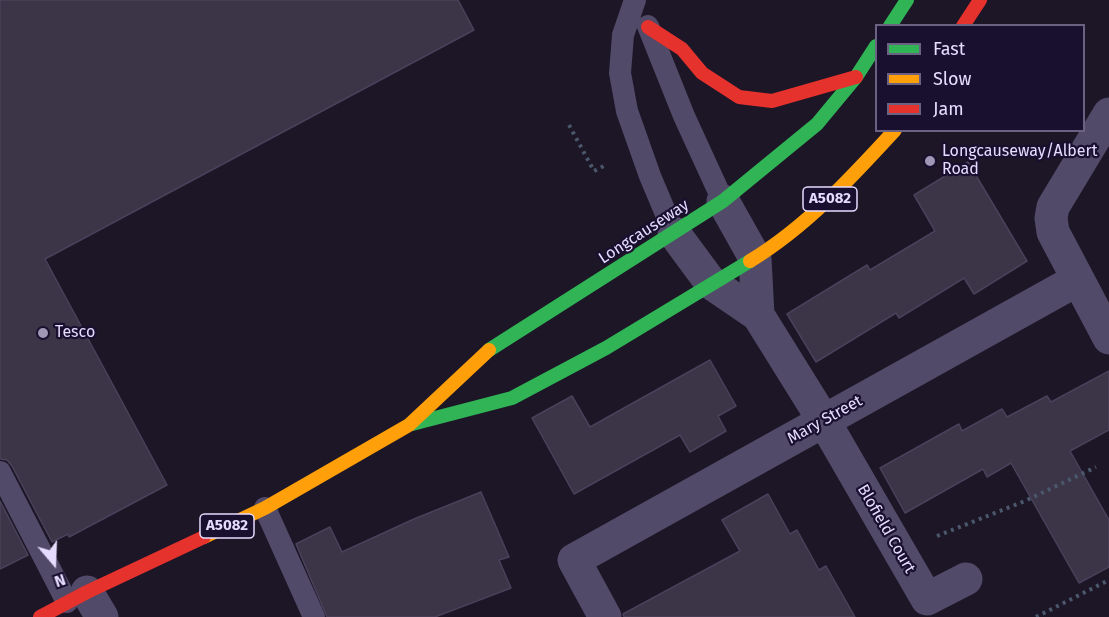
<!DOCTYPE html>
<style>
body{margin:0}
#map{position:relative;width:1109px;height:617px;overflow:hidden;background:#1c1627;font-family:"Fira Sans",sans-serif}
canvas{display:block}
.legend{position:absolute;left:875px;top:24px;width:210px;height:108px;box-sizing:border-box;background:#190f2e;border:2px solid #6b6182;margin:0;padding:8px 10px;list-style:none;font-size:18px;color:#e6dcff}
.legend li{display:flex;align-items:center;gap:12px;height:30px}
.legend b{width:30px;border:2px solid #6b6182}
.north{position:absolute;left:24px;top:533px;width:60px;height:60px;-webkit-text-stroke:4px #190f2e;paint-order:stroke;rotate:161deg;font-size:16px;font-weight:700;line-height:24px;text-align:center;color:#e6dcff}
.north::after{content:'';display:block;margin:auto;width:21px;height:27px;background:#e6dcff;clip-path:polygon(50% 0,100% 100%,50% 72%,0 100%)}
</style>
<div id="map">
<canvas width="1109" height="617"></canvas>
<ul class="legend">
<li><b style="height:8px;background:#30b455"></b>Fast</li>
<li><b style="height:8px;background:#ff9f0a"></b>Slow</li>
<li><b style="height:8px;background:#e5322d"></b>Jam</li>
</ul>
<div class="north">N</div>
</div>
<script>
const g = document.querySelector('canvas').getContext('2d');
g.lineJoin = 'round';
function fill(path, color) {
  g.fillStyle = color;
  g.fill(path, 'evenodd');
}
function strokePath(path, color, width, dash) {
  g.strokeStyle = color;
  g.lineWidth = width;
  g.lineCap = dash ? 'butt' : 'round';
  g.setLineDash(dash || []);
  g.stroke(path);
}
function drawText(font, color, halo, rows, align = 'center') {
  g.font = font + ' "Fira Sans",sans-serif';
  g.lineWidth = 4.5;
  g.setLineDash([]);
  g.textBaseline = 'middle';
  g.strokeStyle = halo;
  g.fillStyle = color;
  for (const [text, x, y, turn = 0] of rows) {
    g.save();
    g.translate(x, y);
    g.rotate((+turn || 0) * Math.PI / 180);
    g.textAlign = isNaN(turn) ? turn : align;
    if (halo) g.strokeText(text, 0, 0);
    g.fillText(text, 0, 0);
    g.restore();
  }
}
const building = new Path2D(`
 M0,0H458L474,30L45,259L167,485L69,537L68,534L52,542L12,466L7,460L0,459Z
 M968,162L1027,261L974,294L964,278L899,318L896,313L816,362L787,314L867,265L870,270L935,231L914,195Z
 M710,360L736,406L718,416L726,431L690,452L680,435L574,494L532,418L572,396L590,427Z
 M1109,371V430L1070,451L1109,520V567L1079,583L1011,463L987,477L983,469L905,513L880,468L959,424L962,431L1002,409L1007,417L1047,396L1051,402Z
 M481,492L509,557L499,560L511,588L435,617H327L296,544L330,527L342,552L414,519Z
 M768,494L790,534L797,530L819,570L826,566L855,617H624L623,614L740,551L722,520Z
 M0,501L28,555L0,569Z`);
const path = new Path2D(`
 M569,125L594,171L606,165
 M937,536L1025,501L1096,467
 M1036,617L1109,580`);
const lane = new Path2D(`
 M635,0L623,35L620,73L627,111L650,176L674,233
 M648,26L684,116L723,201
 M0,472L67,602
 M265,508L314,617`);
const street = new Path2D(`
 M1109,114L1053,207L1051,218L1053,232L1109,338
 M723,201L755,258L758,315
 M674,233L711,283L758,315L824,421L927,599L966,579
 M87,592L102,617
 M605,617L574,560L1077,280`);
const fast = new Path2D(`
 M890,26L907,0
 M489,350L723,201L817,124L856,77L876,46
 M412,424L512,398L606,348L750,261`);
const slow = new Path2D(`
 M750,261C806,227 851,178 895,130
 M204,537L265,508L409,425L489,350`);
const jam = new Path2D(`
 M963,26L980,0
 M648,27L682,49L702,73L739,97L772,101L856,77
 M40,617L87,592L204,537`);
const markers = [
 [930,161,6,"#9f97b3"],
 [43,333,6,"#9f97b3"]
];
const shields = [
 [830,199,54],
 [227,526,54]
];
const shieldNames = [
 ["A5082",830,199],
 ["A5082",227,526]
];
const poiNames = [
 ["Longcauseway/Albert",942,152],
 ["Road",942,170],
 ["Tesco",55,333]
];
const streetNames = [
 ["Longcauseway",644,232,-33],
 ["Mary Street",825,420,-29],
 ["Blofield Court",886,529,60]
];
fill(building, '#3c3548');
strokePath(building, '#4a415a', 1.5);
strokePath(path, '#4b576b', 4, [3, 4.5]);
strokePath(lane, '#514a68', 22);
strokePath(street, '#514a68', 33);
strokePath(fast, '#30b455', 14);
strokePath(slow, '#ff9f0a', 14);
strokePath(jam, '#e5322d', 14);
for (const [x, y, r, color] of markers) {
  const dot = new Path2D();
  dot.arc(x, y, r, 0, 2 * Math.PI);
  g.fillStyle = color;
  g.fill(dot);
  strokePath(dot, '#190f2e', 2);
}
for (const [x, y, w] of shields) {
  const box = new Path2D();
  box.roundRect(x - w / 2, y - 12, w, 24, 4.5);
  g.fillStyle = '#190f2e';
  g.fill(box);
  strokePath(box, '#e6dcff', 1.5);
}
drawText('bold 15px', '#e6dcff', null, shieldNames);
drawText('16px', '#e6dcff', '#190f2e', poiNames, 'left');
drawText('16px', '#e6dcff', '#190f2e', streetNames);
</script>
